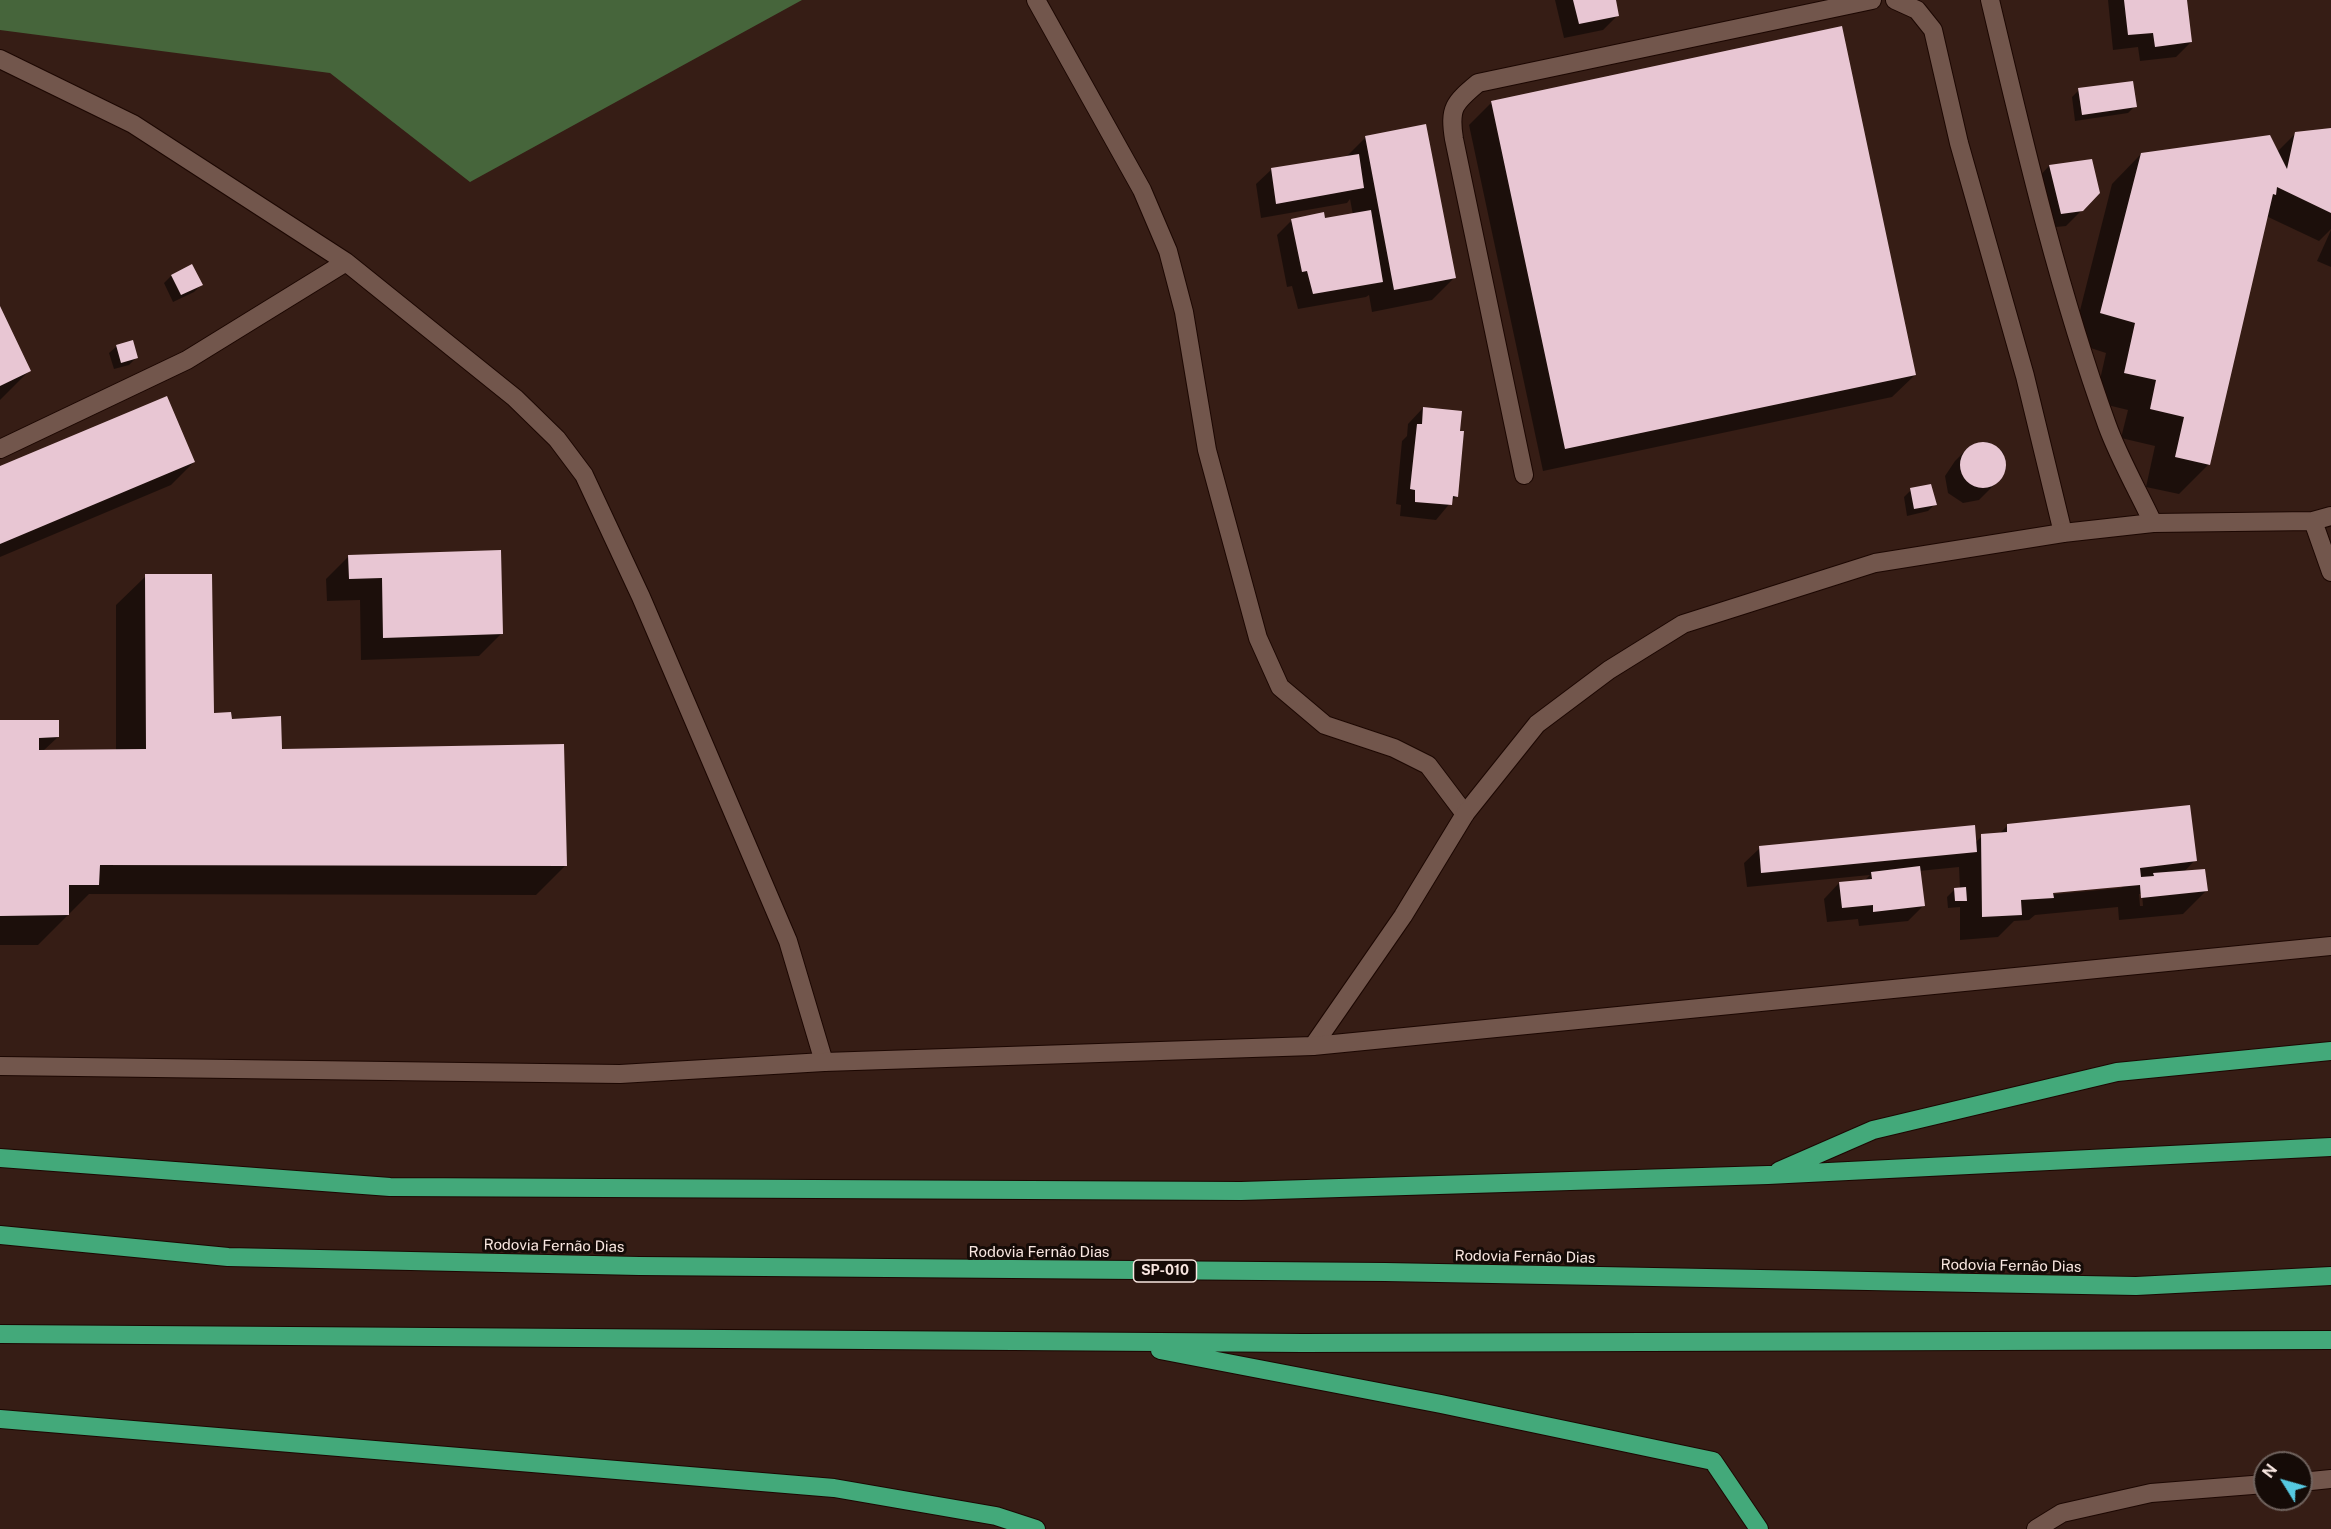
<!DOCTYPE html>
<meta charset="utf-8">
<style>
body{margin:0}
#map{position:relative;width:2331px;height:1529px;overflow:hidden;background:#361d15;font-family:"Public Sans",sans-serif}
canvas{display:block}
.north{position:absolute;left:2253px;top:1451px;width:60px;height:60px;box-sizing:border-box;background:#150b07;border:2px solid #70635e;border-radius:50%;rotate:307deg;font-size:16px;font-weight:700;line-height:24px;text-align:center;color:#f8e6e0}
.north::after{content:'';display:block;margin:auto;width:21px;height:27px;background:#56c9e1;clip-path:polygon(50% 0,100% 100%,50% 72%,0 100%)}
</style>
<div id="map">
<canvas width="2331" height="1529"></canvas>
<div class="north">N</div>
</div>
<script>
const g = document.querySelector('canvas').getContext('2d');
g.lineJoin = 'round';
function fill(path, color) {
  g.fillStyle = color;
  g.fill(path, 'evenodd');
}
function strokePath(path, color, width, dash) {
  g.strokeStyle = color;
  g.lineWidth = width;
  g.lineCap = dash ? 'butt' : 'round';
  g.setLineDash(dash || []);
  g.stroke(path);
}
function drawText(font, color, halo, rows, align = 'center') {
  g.font = font + ' "Public Sans",sans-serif';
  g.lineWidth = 6;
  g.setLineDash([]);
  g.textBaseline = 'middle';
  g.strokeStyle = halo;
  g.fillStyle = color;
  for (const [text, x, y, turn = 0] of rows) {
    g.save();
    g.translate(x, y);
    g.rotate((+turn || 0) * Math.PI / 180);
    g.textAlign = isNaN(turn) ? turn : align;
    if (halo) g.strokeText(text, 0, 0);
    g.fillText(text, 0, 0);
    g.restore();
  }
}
const forest = new Path2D(`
 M0,0H802L470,182L330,73L0,30Z`);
const shadow = new Path2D(`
 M1555,0H1614L1618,15L1603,30L1564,38Z
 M2108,0H2186L2191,42L2176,57L2140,61L2138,47L2113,50Z
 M2079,90L2135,106L2128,113L2075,121L2072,97Z
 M1492,102L1915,375L1892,397L1543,471L1469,125Z
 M2331,130V229L2319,241L2266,216L2209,464L2179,494L2146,487L2155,446L2121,438L2128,410L2095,402L2106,353L2072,342L2112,184L2141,154L2277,152L2296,133Z
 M1366,137L1455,277L1432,300L1372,312L1369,295L1366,297L1298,309L1292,286L1287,287L1277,235L1292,220H1324L1353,215L1350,199L1347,203L1261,218L1256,184L1272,169L1346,157Z
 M2049,166L2082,210L2066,226L2046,228L2034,182Z
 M2331,230V267L2317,261Z
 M171,276L201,285L194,292L173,302L164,283Z
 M0,309L29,371L0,400Z
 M117,346L137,357L129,365L114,369L109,353Z
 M1423,408L1456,496L1436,520L1400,516L1401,505L1396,504L1402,441L1407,436L1408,424Z
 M1988,442L2003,452L2006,469L1995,484L1979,500L1963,503L1948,493L1945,476L1955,461L1971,445Z
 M194,462L171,485L0,557V468Z
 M1911,490L1935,504L1928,511L1907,516L1904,497Z
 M349,556L502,633L479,656L361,660L360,600L327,601L326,579Z
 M146,576L212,715L280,750L565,866L536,895L89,894L38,945H0V721L58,737L43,751H116V605Z
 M2008,825L2195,860L2184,872L2206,891L2183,914L2119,920L2118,907L2035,915L2029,920L2014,921L1998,937L1960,940V907L1948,908L1947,897L1954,890L1960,889L1959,867L1919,871L1923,906L1908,921L1859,926L1858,919L1827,922L1824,899L1839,883L1864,881L1870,875L1747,887L1744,863L1760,848L1975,843L1982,836L1998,835ZM2125,885L2121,888L2046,895V892ZM2139,894H2142L2143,906H2140Z`);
const building = new Path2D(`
 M1573,0H1616L1619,16L1579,24Z
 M2124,0H2187L2192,42L2155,47L2153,33L2128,35Z
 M1842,26L1916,375L1565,449L1491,101Z
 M2133,81L2137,107L2082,115L2078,88Z
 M1426,124L1456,278L1394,290L1365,136Z
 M2331,128V213L2277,187L2276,195L2273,194L2210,465L2175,457L2184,417L2150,409L2156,380L2124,373L2135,323L2100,313L2141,153L2270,135L2287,169L2295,132Z
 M1359,154L1364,188L1276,204L1271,168Z
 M2092,159L2100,193L2083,211L2061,214L2049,165Z
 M1371,210L1383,282L1313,294L1307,271L1302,272L1291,219L1324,212L1325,218Z
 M192,264L203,285L181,295L171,275Z
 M0,306L31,371L0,386Z
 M133,340L138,358L121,363L116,345Z
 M167,396L195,462L0,544V466Z
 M1423,407L1462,411L1460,431H1464L1458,497L1453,496L1452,505L1415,502V490L1410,489L1417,424H1422Z
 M1960 465a23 23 0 1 1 46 0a23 23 0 1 1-46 0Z
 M1931,484L1937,505L1914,509L1910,488Z
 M501,550L503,634L383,638L382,578L349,579L348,555Z
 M145,574H212L214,713L231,712L232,719L281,716L282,749L564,744L567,866L100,865L99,885H69V915L0,916V720H59V737L39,738V750L146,749Z
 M2190,805L2197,861L2140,868L2141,877L2154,876L2153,873L2205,869L2208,891L2141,898L2140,885L2053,893L2054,898L2021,900L2022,915L1982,917L1981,834L2007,832V824Z
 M1975,825L1977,852L1761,873L1759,846Z
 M1920,866L1925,906L1873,912V905L1842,908L1839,882L1872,879L1871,872Z
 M1966,887L1967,901H1955L1954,888Z`);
const service = new Path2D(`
 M1036,0L1142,190L1168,251L1184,312L1207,450L1258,638L1280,687L1325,725L1394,748L1428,765L1465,814
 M1895,0L1917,10L1933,30L1959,143L2025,376L2063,533
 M1524,475L1454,139C1449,108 1454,103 1478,83L1872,0`);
const minor = new Path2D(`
 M1990,0C2024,143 2057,286 2107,425C2119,458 2138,491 2153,523
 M0,59L133,124L346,262L515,398L557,439L584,475L641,597L788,941L824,1062
 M0,449L187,360L346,262
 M2313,521L2331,572
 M1313,1046L1403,916L1465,814L1537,724L1609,670L1683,624L1875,563L2063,533L2153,523L2313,521L2331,516
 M2301,1482L2331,1479
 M2036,1529L2062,1513L2151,1493L2265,1484`);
const tertiary = new Path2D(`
 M0,1066L620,1074L824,1062L1313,1046L2331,946`);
const motorway = new Path2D(`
 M0,1158L390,1187L1241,1191L1768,1175L2331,1147
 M1779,1171L1873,1130L2117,1072L2331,1051
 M0,1235L228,1257L639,1266L1385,1272L2136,1286L2331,1276
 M0,1334L1303,1343L2331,1340
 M1160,1350L1441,1404L1713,1461L1759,1529
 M0,1419L834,1488L996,1516L1036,1529`);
const shields = [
 [1165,1271,63]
];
const shieldNames = [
 ["SP-010",1165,1271]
];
const streetNames = [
 ["Rodovia Fernão Dias",554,1246,1],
 ["Rodovia Fernão Dias",1039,1252],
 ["Rodovia Fernão Dias",1525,1257,1],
 ["Rodovia Fernão Dias",2011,1266,1]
];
fill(forest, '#46653b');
fill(shadow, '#0007');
fill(building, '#e8c6d3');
strokePath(service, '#1c0702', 20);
strokePath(minor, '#1c0702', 20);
strokePath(tertiary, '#1c0702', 20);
strokePath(motorway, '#1c0702', 20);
strokePath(service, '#72564c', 18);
strokePath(minor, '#72564c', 18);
strokePath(tertiary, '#72564c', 18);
strokePath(motorway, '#43a97a', 18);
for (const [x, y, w] of shields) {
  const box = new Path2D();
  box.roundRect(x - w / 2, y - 11, w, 22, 4.5);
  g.fillStyle = '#150b07';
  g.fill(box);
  strokePath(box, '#f8e6e0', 1.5);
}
drawText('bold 14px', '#f8e6e0', null, shieldNames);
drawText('15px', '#f8e6e0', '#150b07', streetNames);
</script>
